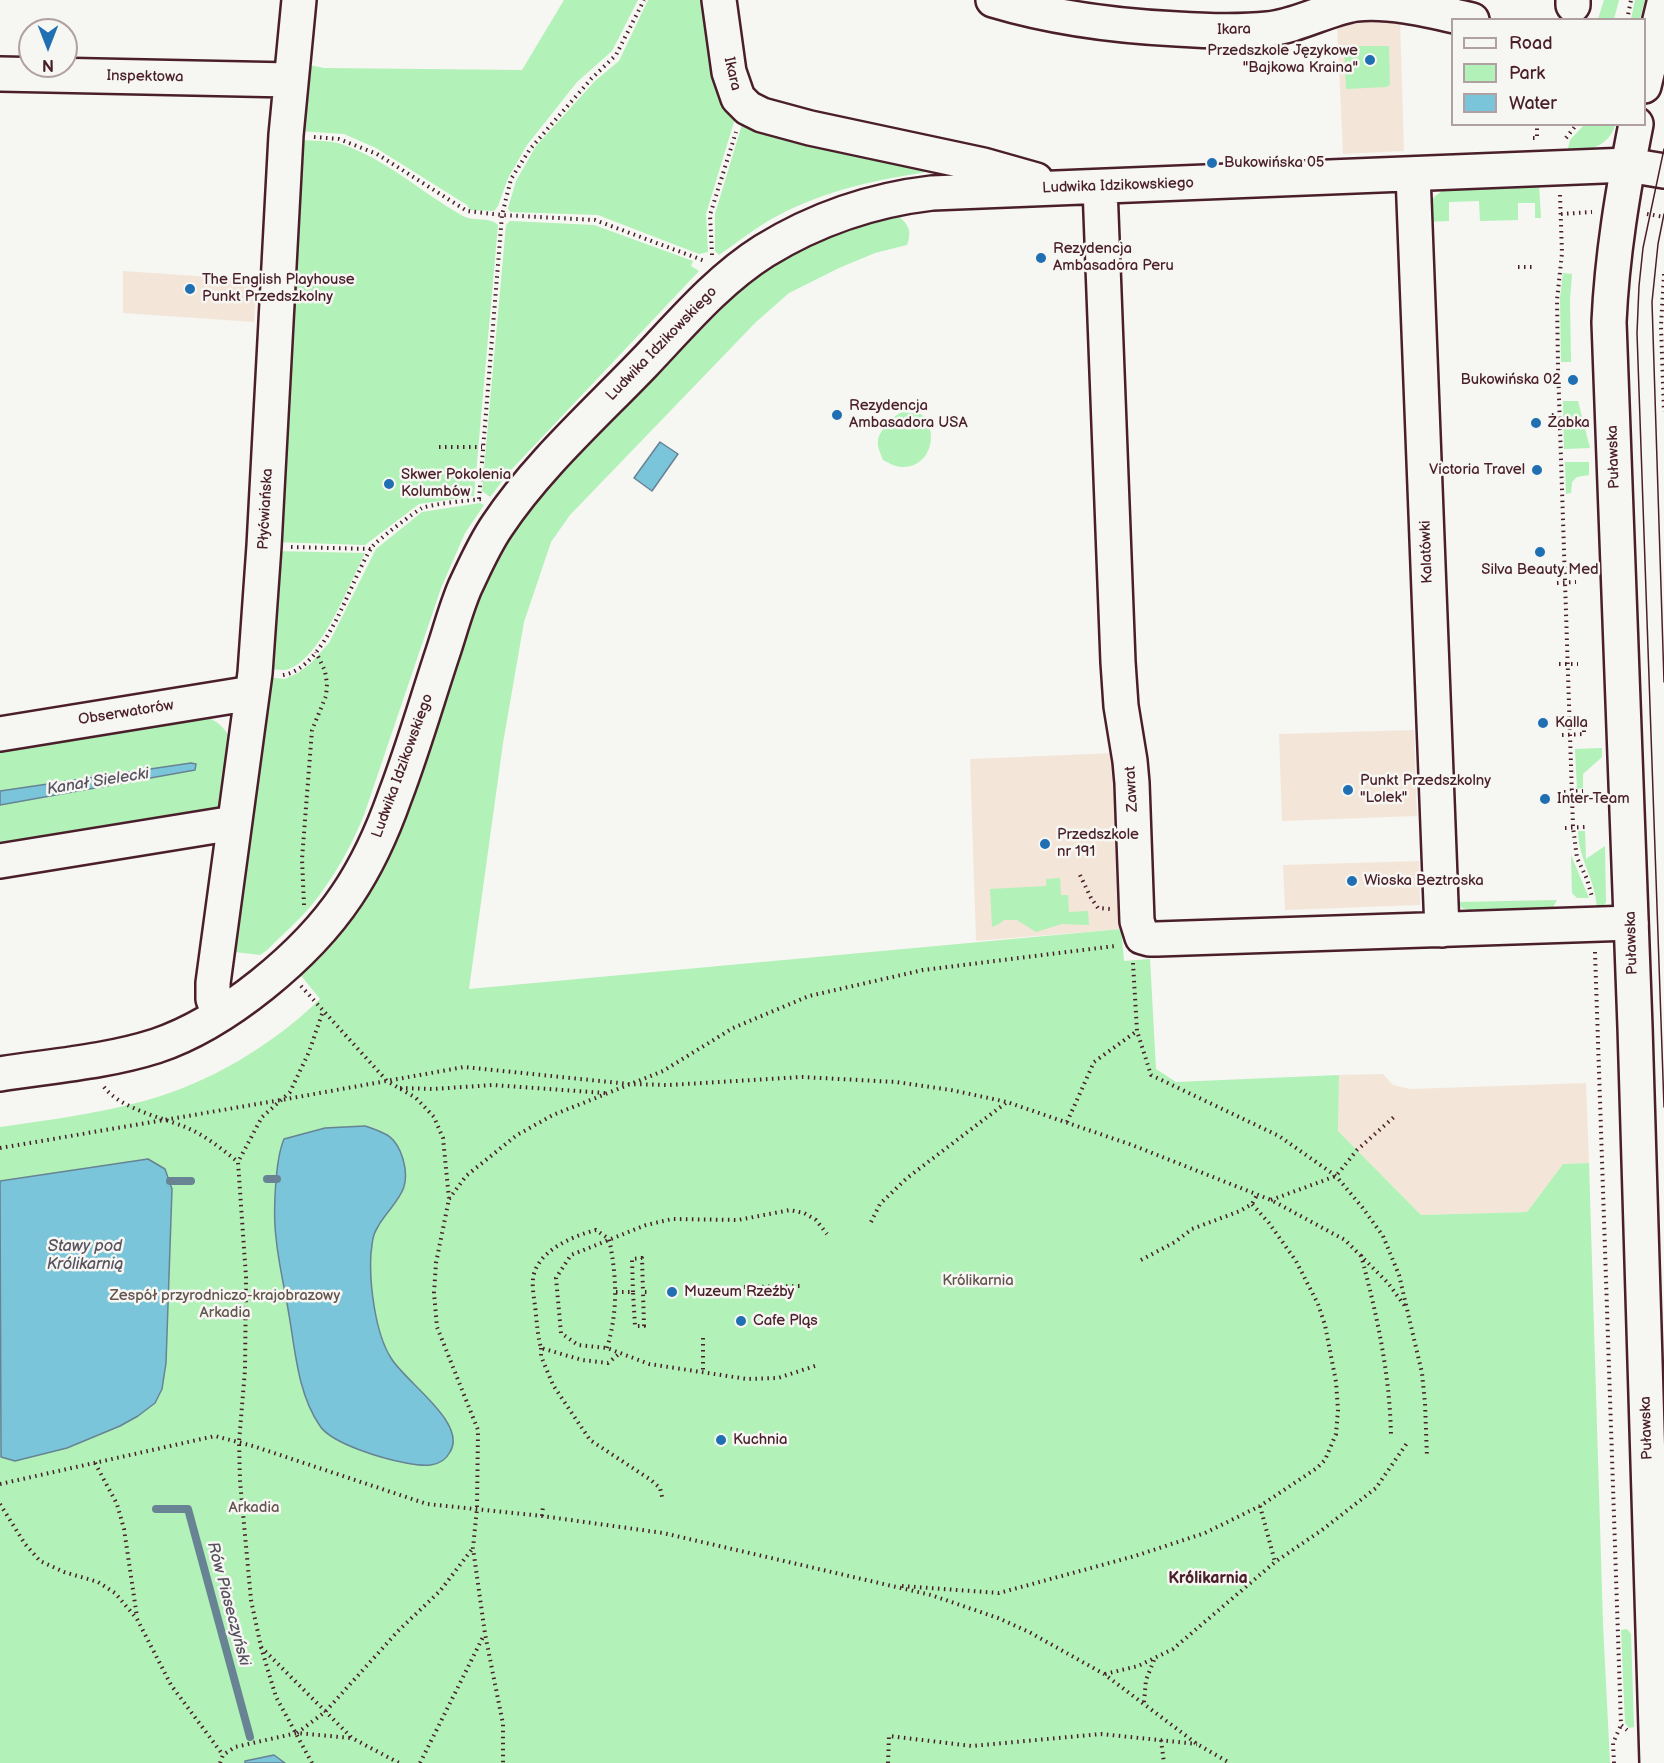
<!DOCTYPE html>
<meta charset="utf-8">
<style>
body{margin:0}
#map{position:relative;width:1664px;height:1763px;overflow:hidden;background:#f6f6f2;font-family:"Balsamiq Sans",sans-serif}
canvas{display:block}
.legend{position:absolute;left:1451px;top:18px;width:195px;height:108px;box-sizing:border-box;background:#f6f6f2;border:2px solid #b1a0a2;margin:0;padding:8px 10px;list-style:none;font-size:18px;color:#4a1f2b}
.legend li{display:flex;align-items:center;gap:12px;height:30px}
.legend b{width:30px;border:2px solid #b1a0a2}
.north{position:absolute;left:18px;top:18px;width:60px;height:60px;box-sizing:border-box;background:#f6f6f2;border:2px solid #b1a0a2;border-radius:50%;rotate:180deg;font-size:16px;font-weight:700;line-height:24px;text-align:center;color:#4a1f2b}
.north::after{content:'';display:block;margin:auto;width:21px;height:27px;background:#1f6fb2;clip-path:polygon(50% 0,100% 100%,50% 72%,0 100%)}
</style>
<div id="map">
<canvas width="1664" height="1763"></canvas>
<ul class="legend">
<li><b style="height:8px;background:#f6f6f2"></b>Road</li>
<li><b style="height:16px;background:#b2f1b7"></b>Park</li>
<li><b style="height:16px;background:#7ac5da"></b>Water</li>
</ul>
<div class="north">N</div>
</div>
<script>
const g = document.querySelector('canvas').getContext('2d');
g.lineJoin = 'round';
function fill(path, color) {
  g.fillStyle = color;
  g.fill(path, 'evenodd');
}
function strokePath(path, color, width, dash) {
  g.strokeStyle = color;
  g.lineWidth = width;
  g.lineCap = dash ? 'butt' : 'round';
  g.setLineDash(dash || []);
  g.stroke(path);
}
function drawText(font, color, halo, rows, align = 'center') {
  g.font = font + ' "Balsamiq Sans",sans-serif';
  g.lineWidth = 5;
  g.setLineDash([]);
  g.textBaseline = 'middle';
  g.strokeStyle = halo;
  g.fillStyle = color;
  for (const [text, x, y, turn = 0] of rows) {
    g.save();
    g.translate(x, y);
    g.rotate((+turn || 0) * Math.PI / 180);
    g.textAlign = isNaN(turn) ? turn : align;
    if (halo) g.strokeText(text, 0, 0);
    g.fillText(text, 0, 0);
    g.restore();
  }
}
const built = new Path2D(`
 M1374,19L1400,22L1404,151L1343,154L1337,23Z
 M123,271L257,280L254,322L123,313Z
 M1414,730L1417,816L1282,821L1279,734Z
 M1114,753L1121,929L976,941L970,759Z
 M1419,861L1420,905L1285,910L1283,865Z
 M1383,1074L1393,1085L1410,1089L1586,1083L1589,1163L1563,1164L1527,1212L1421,1215L1338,1131L1339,1075Z`);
const green = new Path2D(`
 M564,0H638L612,51L577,82L527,145L508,178L498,206L494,211L470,210L467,205L376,148L344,134L300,131L304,64L324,68L522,70Z
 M648,0H707L737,112L706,214L708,252L699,254L598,215L510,212L508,208L516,181L536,146L595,81L619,61Z
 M1604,0H1619L1614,19H1598Z
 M1635,0H1645L1640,19H1631Z
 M1344,46H1389L1390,84L1387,87L1346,89Z
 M744,118L933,171C879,179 825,190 777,216C756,227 738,242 719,255L715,251V214Z
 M1584,125H1615C1609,147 1587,151 1567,153L1570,140Z
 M299,140C312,141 328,140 341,144C386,159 422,193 463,216C474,222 489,216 498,225L474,496L419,504L365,545L274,542Z
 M1539,184L1541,218H1535V203H1518V220L1480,221L1479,201L1449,202V221L1423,222L1428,202L1443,190Z
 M898,216C909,225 912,231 907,245L875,253L839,268L789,293L756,322L570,515L551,542L524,622L503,743L469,989L1121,929L1124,961L1150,959L1156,1069L1176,1082L1339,1075L1338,1131L1421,1215L1527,1212L1563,1164L1589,1163L1603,1624L1610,1763H0V1127C48,1120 97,1114 144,1101C208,1084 273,1045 320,999L299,973L404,817L485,582L495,561L517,526L559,473L737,294C783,255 838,227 898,216Z
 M510,221L594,225L693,261L691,266L699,271L510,471L490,497L482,491L506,225Z
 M1563,273L1572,274L1570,300L1571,362H1561L1560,298Z
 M1563,401H1578L1590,448L1564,449Z
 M902,412L921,414C940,431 931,468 902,467C895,467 889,463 883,460C881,454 877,447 878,441C878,432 894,415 902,412Z
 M1565,462H1589V475L1577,477L1572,482L1571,493L1566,494Z
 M480,503L484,505L465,533L441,588L364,815C350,849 333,879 310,907C297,922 281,936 267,950L260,955L235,952L229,948L264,677L285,679L298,673L311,663L329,643L376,549L422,512Z
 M274,551L365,553C349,585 322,656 289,669C283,671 276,669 270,669Z
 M203,715C214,720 222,724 228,735C233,747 227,793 220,804C219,807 216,809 214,811L0,847V747Z
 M1602,748V757L1583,774V788L1577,789L1575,749Z
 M1578,831H1585L1586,859L1605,846L1606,902L1600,912L1597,910C1596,879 1579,862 1578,831Z
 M1571,855L1589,898H1577L1572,893Z
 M1060,878L1061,895H1068L1069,912L1088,911L1089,925L1062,924L1036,932L1017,920H1004L999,924L992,927L990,889L1046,886V879Z
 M1557,900L1552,909L1473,911L1462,908L1457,902Z
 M1627,1629L1631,1634L1634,1727L1629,1728L1625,1723L1621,1630Z`);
const water = new Path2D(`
 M660,442L678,454L652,491L634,478Z
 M191,763L196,764L195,770L0,805V791Z
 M365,1126C386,1133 396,1136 403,1159C412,1191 396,1199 380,1223C378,1227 375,1231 374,1235C372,1240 372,1247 371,1253C369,1282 375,1333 391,1358C405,1382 468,1423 450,1452C441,1469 422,1466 406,1463C384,1459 332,1444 320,1426C297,1393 295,1347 288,1309C284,1285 278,1261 276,1237C273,1214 275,1160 284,1139L325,1128Z
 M148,1159L165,1169L172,1189L166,1363L162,1389L155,1403L138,1416L120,1426L67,1448L15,1461L1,1457L0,1181Z
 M274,1755L285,1763H245V1761Z`);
const stream = new Path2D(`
 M267,1179H277
 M170,1181H191
 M156,1509H188L250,1737`);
const path = new Path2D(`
 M1627,20L1631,0
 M314,137L339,139L377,154L467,211L502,215L595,220L705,261
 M1533,138H1537V124
 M1566,138L1577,124
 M1560,195L1562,253L1557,300L1558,367L1573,827L1577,858L1587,879L1592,897
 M1561,214L1592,212
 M1647,214L1664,217
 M712,255L710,215L736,132
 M1518,267H1535
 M1664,274L1661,326L1664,412
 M439,447H482
 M479,499L502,215L511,179L530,149L591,79L616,55L644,0
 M291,547L371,549
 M1557,583L1576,582
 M1559,664H1578
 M283,675C327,668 350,580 372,547C376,541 416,511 422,508C437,503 465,501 481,499
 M1562,735L1584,734V728
 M1564,792L1583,791
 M1565,828L1585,827
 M1080,875L1091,898L1098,908L1110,909
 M304,905L302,859L312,730L326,696L327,684L325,671L316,652
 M1595,952L1621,1725L1627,1730
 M1133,963L1137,1031L1151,1075L1279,1136L1336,1176L1362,1207L1383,1236L1399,1275L1422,1373L1425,1403L1427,1457
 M301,986L387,1081L416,1098L434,1117L443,1138L449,1199L436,1263L434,1293L437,1327L478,1430L477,1508L473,1548L485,1634L503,1724V1763
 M104,1087C120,1108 159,1117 183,1126C203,1134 221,1148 238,1162
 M400,1088L433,1089L493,1085L605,1093
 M1067,1122L1094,1062L1137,1031
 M0,1148L281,1100L464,1067L629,1084L669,1085L802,1077L896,1082L951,1090L1007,1102L1132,1145L1271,1200L1345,1240L1388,1283L1407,1309
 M449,1199L466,1176L517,1135L553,1115L663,1071L733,1028L809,996L923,970L1115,946
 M1271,1200L1336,1176L1357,1150L1394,1117
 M871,1222L880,1204L907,1178L1007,1102
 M1361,1255C1377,1315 1390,1374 1391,1437
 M1141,1260L1175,1242L1192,1229L1240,1211L1252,1204L1257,1195
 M744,1287L804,1286
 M616,1292H633L635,1326H644L643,1292H648
 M633,1292L632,1259L642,1258L643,1292
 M703,1338V1371
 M541,1348V1356L553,1385L590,1440L651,1480L660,1488L663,1501
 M607,1348C618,1311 617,1277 609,1239L596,1230C573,1236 536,1251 533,1279C532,1287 534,1298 535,1306C537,1321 537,1334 541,1348L582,1360L608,1363L620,1353
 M815,1366L778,1378L747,1379L649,1364L607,1348L578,1345L561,1333L556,1278L571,1255L646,1225L672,1219L738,1220L790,1210L804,1213L816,1220L827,1234
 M95,1463L117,1504L124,1529L137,1617
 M0,1484L215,1436L253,1446L427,1504L542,1516L663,1533L931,1595L998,1618L1029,1632L1104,1674L1197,1744L1230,1763
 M0,1504L25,1544L40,1561L64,1572L98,1582L115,1593L137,1619L171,1685L223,1755
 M1260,1506L1275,1562
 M542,1516L543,1506
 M902,1586L999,1593L1135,1556L1205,1533L1260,1506L1317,1468L1325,1460L1336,1434L1338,1410L1336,1382L1325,1325L1318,1304L1296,1261L1269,1223L1252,1204
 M261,1647L352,1738L399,1763
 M1105,1674L1138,1666L1173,1649L1275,1562L1322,1530L1376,1488L1407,1443
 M1144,1702L1146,1680L1154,1660
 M297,1733L325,1712L399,1630L440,1591L473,1548
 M1161,1740L1164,1763
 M220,1763L223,1755L235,1747L297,1733L351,1738
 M312,1763L276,1697L261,1647L251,1600L240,1481L239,1442L245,1370L246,1277L238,1162L262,1117L290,1092L309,1052L323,1011
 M420,1763L484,1635
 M888,1763L889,1736L972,1746L1101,1734L1197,1744
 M1614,1763L1613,1743L1621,1725`);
const minor = new Path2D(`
 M719,0L729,72L738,98L748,108L762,115L810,128L983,165L1036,180
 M993,0C1053,18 1114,26 1177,29C1207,31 1238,32 1268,29C1298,26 1326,9 1356,4C1393,0 1436,12 1472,20
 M1573,0V5
 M0,74L290,80
 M1413,174L1442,930
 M1100,187L1118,662L1121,706L1130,761L1132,783L1137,921L1142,937L1149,939H1157L1631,923
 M0,734L252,693
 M0,861L234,823
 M219,1015L213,999V983L255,673L264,546L286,135L299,0
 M0,1074C51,1066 106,1062 156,1046C225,1023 307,955 347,895C368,864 383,830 395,796C413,749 427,700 443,652C450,631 456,608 465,587C475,566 484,545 497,526C536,467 595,414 644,363C682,323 718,280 764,251C816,219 872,200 932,193L1628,165L1664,171`);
const major = new Path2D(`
 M1644,86L1664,3
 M1636,124C1623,190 1612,255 1609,322L1635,1027L1657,1763`);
const tram = new Path2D(`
 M1664,149L1643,248L1639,286L1637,333L1664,1107
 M1664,214L1658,244L1652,302L1664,682`);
const markers = [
 [1370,60,6,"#1f6fb2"],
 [1212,163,6,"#1f6fb2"],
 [1041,258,6,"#1f6fb2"],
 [190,289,6,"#1f6fb2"],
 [1573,380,6,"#1f6fb2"],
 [837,415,6,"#1f6fb2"],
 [1536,423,6,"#1f6fb2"],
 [1537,470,6,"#1f6fb2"],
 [389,484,6,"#1f6fb2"],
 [1540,552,6,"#1f6fb2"],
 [1543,723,6,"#1f6fb2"],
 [1348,790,6,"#1f6fb2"],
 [1545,799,6,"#1f6fb2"],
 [1045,844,6,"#1f6fb2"],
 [1352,881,6,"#1f6fb2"],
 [672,1292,6,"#1f6fb2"],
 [741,1321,6,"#1f6fb2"],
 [721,1440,6,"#1f6fb2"]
];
const streetNames = [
 ["Ikara",1234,30,-1],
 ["Ikara",732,74,77],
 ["Inspektowa",145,77,1],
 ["Ludwika Idzikowskiego",1118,186,-2],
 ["Ludwika Idzikowskiego",662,344,-46],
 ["Puławska",1614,457,-92],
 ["Płyćwiańska",266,509,-87],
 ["Kalatówki",1427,552,-92],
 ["Obserwatorów",126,713,-9],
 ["Ludwika Idzikowskiego",403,766,-70],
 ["Zawrat",1132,789,-93],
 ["Puławska",1632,943,-92],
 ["Puławska",1647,1428,-92]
];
const poiNames = [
 ["Przedszkole Językowe",1358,51,"right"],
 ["\"Bajkowa Kraina\"",1358,68,"right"],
 ["Bukowińska 05",1224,163],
 ["Rezydencja",1053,249],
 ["Ambasadora Peru",1053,266],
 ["The English Playhouse",202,280],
 ["Punkt Przedszkolny",202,297],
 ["Bukowińska 02",1561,380,"right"],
 ["Rezydencja",849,406],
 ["Ambasadora USA",849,423],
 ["Żabka",1548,423],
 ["Victoria Travel",1525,470,"right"],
 ["Skwer Pokolenia",401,475],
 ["Kolumbów",401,492],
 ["Silva Beauty Med",1540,570,"center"],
 ["Kalla",1555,723],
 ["Punkt Przedszkolny",1360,781],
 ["\"Lolek\"",1360,798],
 ["Inter-Team",1557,799],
 ["Przedszkole",1057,835],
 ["nr 191",1057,852],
 ["Wioska Beztroska",1364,881],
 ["Muzeum Rzeźby",684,1292],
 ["Cafe Pląs",753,1321],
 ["Kuchnia",733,1440]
];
const parkNames = [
 ["Królikarnia",978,1281],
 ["Zespół przyrodniczo-krajobrazowy",225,1296],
 ["Arkadia",225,1313],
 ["Arkadia",254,1508]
];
const waterNames = [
 ["Kanał Sielecki",98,782,-9],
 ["Stawy pod",85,1247],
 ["Królikarnią",85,1265],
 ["Rów Piaseczyński",228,1604,75]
];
const neighbourhoodNames = [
 ["Królikarnia",1208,1579]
];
fill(built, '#f3e6d8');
fill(green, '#b2f1b7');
fill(water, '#7ac5da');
strokePath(water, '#678394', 1.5);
strokePath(stream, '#678394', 8);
strokePath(minor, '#4a1f2b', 38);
strokePath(major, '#4a1f2b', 38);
strokePath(path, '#4a1f2b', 4, [1.5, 4.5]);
strokePath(minor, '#f6f6f2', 33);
strokePath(major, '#f6f6f2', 33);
strokePath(tram, '#4a1f2b', 1.5);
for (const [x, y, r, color] of markers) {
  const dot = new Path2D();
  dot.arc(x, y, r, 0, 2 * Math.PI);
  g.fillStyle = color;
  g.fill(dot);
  strokePath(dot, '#f6f6f2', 2);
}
drawText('15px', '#4a1f2b', '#f6f6f2', streetNames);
drawText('15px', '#4a1f2b', '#f6f6f2', poiNames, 'left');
drawText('15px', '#64544e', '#f6f6f2', parkNames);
drawText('italic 16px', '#585160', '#f6f6f2', waterNames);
drawText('bold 16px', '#4a1f2b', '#f6f6f2', neighbourhoodNames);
</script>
